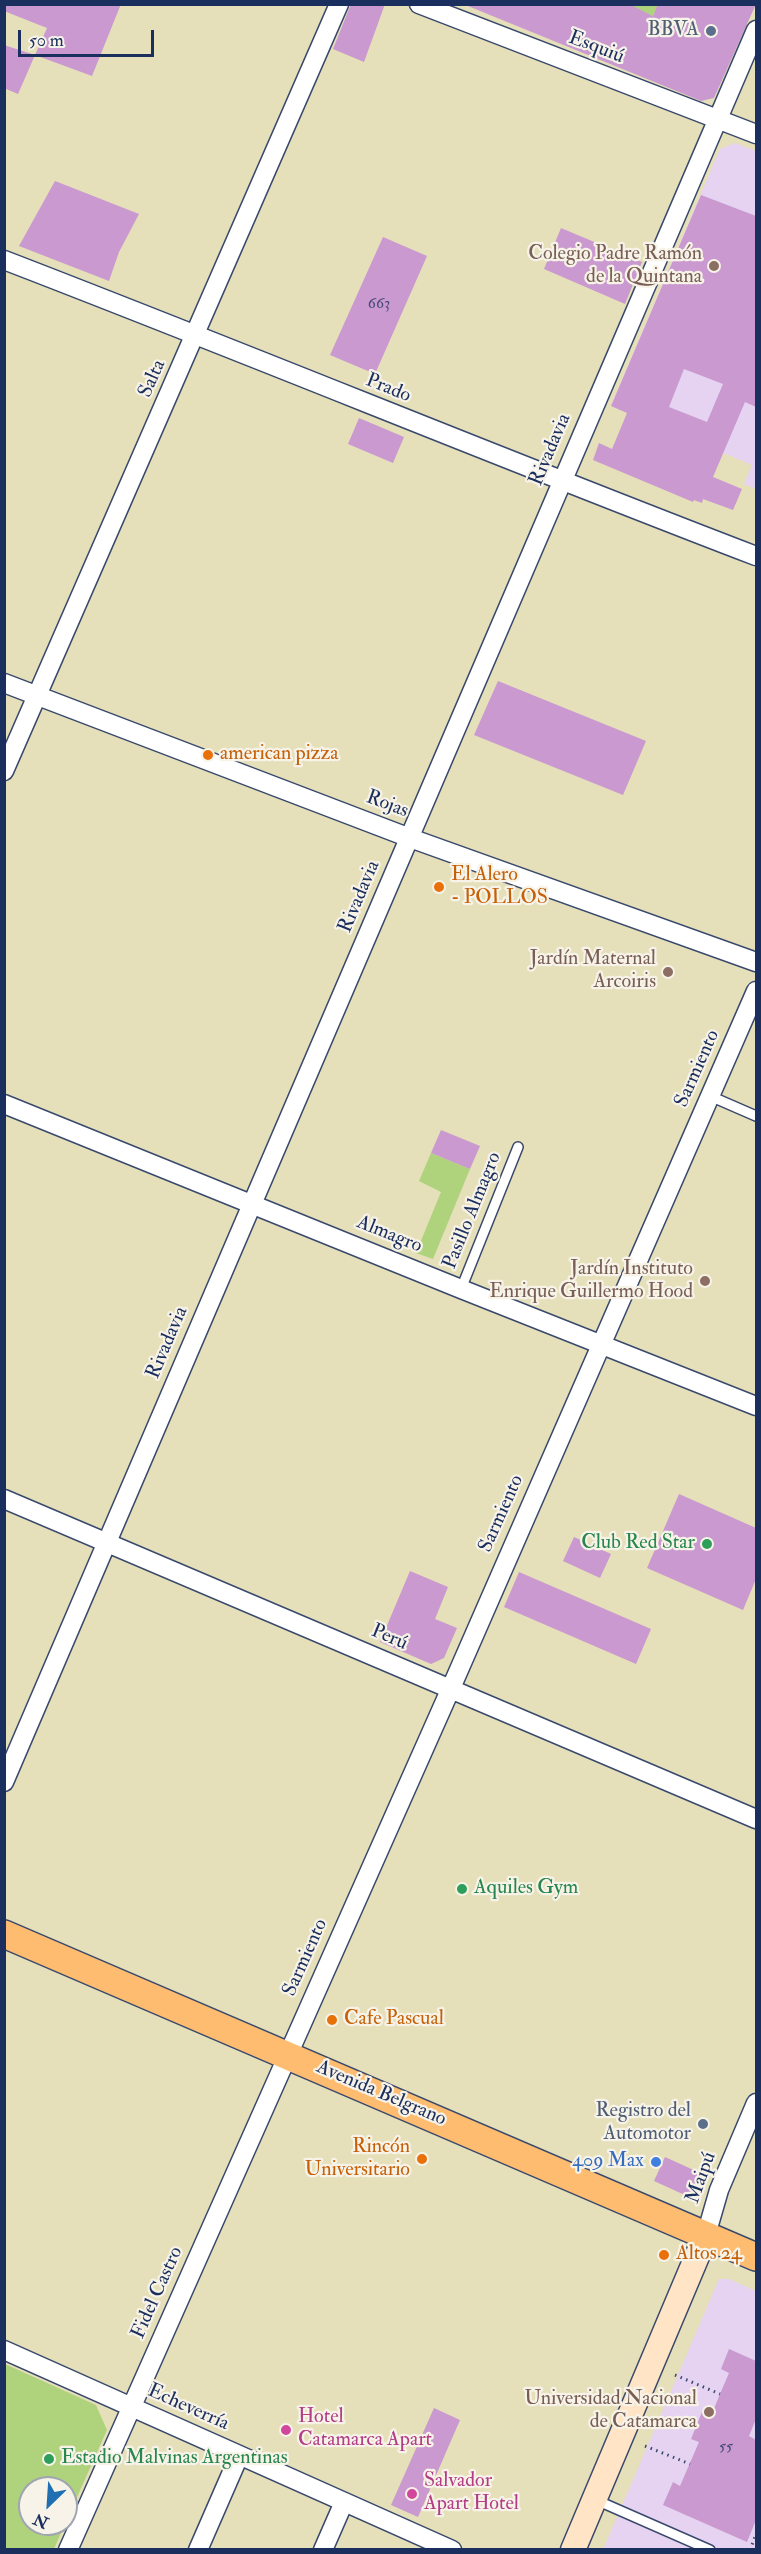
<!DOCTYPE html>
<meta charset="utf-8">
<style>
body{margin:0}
#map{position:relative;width:761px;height:2554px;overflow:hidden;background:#e5dfba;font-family:"IM FELL Double Pica",serif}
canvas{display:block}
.frame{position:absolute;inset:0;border:6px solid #1b2f5e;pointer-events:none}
.north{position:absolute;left:18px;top:2476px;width:60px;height:60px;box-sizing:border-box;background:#f7f3e8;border:2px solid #9fa5b1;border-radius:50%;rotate:205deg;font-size:16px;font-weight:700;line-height:24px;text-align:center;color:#1b2f5e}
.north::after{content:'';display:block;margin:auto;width:21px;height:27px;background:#1f6fb2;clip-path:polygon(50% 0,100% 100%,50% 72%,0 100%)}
.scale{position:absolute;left:18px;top:30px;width:136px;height:27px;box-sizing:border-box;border:3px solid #1b2f5e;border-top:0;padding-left:8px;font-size:18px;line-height:21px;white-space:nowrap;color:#1b2f5e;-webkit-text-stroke:4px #f7f3e8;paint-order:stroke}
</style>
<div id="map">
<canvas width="761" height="2554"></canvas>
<div class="frame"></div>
<div class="north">N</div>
<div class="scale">50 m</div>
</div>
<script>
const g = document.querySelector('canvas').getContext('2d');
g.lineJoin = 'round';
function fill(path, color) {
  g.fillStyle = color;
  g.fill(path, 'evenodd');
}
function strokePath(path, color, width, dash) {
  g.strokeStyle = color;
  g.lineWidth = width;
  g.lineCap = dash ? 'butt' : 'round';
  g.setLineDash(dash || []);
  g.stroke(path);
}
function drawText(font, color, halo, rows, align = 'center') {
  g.font = font + ' "IM FELL Double Pica",serif';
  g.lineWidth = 4.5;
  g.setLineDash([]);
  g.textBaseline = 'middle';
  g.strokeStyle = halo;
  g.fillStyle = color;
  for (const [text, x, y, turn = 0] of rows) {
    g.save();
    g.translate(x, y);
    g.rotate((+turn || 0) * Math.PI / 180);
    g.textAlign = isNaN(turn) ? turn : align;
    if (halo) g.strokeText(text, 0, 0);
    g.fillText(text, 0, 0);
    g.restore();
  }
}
const built = new Path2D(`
 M735,143L756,151V489L744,484L752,465L611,406L720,149Z
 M719,2279H729L756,2291V2549L603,2550Z`);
const green = new Path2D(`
 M629,5H658L653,16Z
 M431,1153L470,1169L433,1259L416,1253L441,1192L419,1181Z
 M5,2364L96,2405L107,2430L66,2522V2488H30V2524H65L54,2549H5Z`);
const building = new Path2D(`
 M4,4H121L92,76L35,55L47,28L4,11Z
 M351,4H385L364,62L333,49Z
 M463,4H629L653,16L658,4H756L714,98L701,101Z
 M4,45L35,55L18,94L4,88Z
 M55,181L139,214L119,252L109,281L19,246Z
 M701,195L756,216V407L745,402L713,477L742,489L733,510L703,499L702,503L694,500L693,502L593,460L599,443L612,449L627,413L611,406ZM684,369L723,384L707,422L669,407Z
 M561,228L642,262L625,304L544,269Z
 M383,237L427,256L375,374L330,355Z
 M359,418L404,437L393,463L348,444Z
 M498,681L646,741L623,795L474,735Z
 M441,1130L480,1146L470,1169L431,1153Z
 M679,1494L756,1528V1579L743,1610L647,1568Z
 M574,1537L611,1554L600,1578L563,1561Z
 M410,1571L448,1587L435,1619L457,1628L444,1658L431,1664L380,1642Z
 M519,1572L651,1629L636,1664L504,1607Z
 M665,2157L709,2177L698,2201L654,2181Z
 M729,2349L756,2361V2419L749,2436L756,2440V2520L747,2542L663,2505L673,2482L680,2486L699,2442L691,2439L702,2412L711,2416L720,2394L729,2373L721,2369Z
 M434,2408L460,2420L418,2517L391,2505Z`);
const path = new Path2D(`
 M675,2375L720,2394
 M645,2446L690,2464
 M750,2550L756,2534`);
const lane = new Path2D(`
 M710,1096L756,1116
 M461,1289L518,1147
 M596,2500L710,2550`);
const street = new Path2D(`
 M419,4L756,134
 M4,260C256,357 505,460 756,556
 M4,683L410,838L756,962
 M4,771L339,4
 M4,1104L461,1289L756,1406
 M4,1499L756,1819
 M4,1782L756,30
 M706,2235L719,2190L756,2103
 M4,2350L452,2550
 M68,2550L451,1688L756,991
 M198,2550L239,2456
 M323,2550L344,2502`);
const secondary = new Path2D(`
 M573,2550L706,2235`);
const primary = new Path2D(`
 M4,1934L756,2257`);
const markers = [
 [711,31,6,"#5c6f8a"],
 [714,266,6,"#8d6e63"],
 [208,755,6,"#e8710a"],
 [439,887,6,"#e8710a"],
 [668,972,6,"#8d6e63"],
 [705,1281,6,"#8d6e63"],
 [707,1544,6,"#2e9e5b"],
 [462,1889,6,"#2e9e5b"],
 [332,2020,6,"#e8710a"],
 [703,2124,6,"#5c6f8a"],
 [422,2159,6,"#e8710a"],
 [656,2162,6,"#3f7fe0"],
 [664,2255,6,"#e8710a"],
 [709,2412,6,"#8d6e63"],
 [286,2430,6,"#d1479c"],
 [49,2459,6,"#2e9e5b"],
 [412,2494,6,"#d1479c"]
];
const numberNames = [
 ["663",379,305],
 ["55",726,2448]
];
const serviceNames = [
 ["BBVA",699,31],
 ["Registro del",691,2112],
 ["Automotor",691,2135]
];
const streetNames = [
 ["Esquiú",596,48,21],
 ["Salta",153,379,-66],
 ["Prado",388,389,22],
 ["Rivadavia",551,450,-67],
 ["Rojas",387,805,21],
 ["Rivadavia",360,897,-67],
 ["Sarmiento",698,1069,-66],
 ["Pasillo Almagro",473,1211,-68],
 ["Almagro",389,1235,22],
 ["Rivadavia",168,1343,-67],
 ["Sarmiento",502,1514,-66],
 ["Perú",389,1638,23],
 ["Sarmiento",306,1958,-66],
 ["Avenida Belgrano",381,2094,23],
 ["Maipú",702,2178,-70],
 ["Fidel Castro",158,2293,-66],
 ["Echeverría",188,2408,24]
];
const educationNames = [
 ["Colegio Padre Ramón",702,255],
 ["de la Quintana",702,278],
 ["Jardín Maternal",656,960],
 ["Arcoiris",656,983],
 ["Jardín Instituto",693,1270],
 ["Enrique Guillermo Hood",693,1293],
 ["Universidad Nacional",697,2400],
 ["de Catamarca",697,2423]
];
const foodNames = [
 ["american pizza",220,755],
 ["El Alero",451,876],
 ["- POLLOS",451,899],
 ["Cafe Pascual",344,2020],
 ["Rincón",410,2148,"right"],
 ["Universitario",410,2171,"right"],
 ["Altos 24",676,2255]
];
const leisureNames = [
 ["Club Red Star",695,1544,"right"],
 ["Aquiles Gym",474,1889],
 ["Estadio Malvinas Argentinas",61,2459]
];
const shopNames = [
 ["409 Max",644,2162]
];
const hotelNames = [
 ["Hotel",298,2418],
 ["Catamarca Apart",298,2441],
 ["Salvador",424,2482],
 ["Apart Hotel",424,2505]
];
fill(built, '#e5d3f1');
fill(green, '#afd37c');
fill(building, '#c999d0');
strokePath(lane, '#39496c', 12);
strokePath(street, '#39496c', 21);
strokePath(secondary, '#39496c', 27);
strokePath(primary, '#39496c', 30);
strokePath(path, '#39496c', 3, [1.5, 4.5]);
strokePath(lane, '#fff', 9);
strokePath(street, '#fff', 18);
strokePath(secondary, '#ffe4c6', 24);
strokePath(primary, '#febc70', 27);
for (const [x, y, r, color] of markers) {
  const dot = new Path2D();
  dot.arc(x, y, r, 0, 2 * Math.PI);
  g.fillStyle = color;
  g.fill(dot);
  strokePath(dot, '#f7f3e8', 2);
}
drawText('16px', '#464a7a', null, numberNames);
drawText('20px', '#4e5e75', '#f7f3e8', serviceNames, 'right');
drawText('20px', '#1b2f5e', '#f7f3e8', streetNames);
drawText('20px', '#785e54', '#f7f3e8', educationNames, 'right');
drawText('20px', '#c56008', '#f7f3e8', foodNames, 'left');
drawText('20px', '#27864d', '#f7f3e8', leisureNames, 'left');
drawText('20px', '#366cbe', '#f7f3e8', shopNames, 'right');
drawText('20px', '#b23c85', '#f7f3e8', hotelNames, 'left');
</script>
